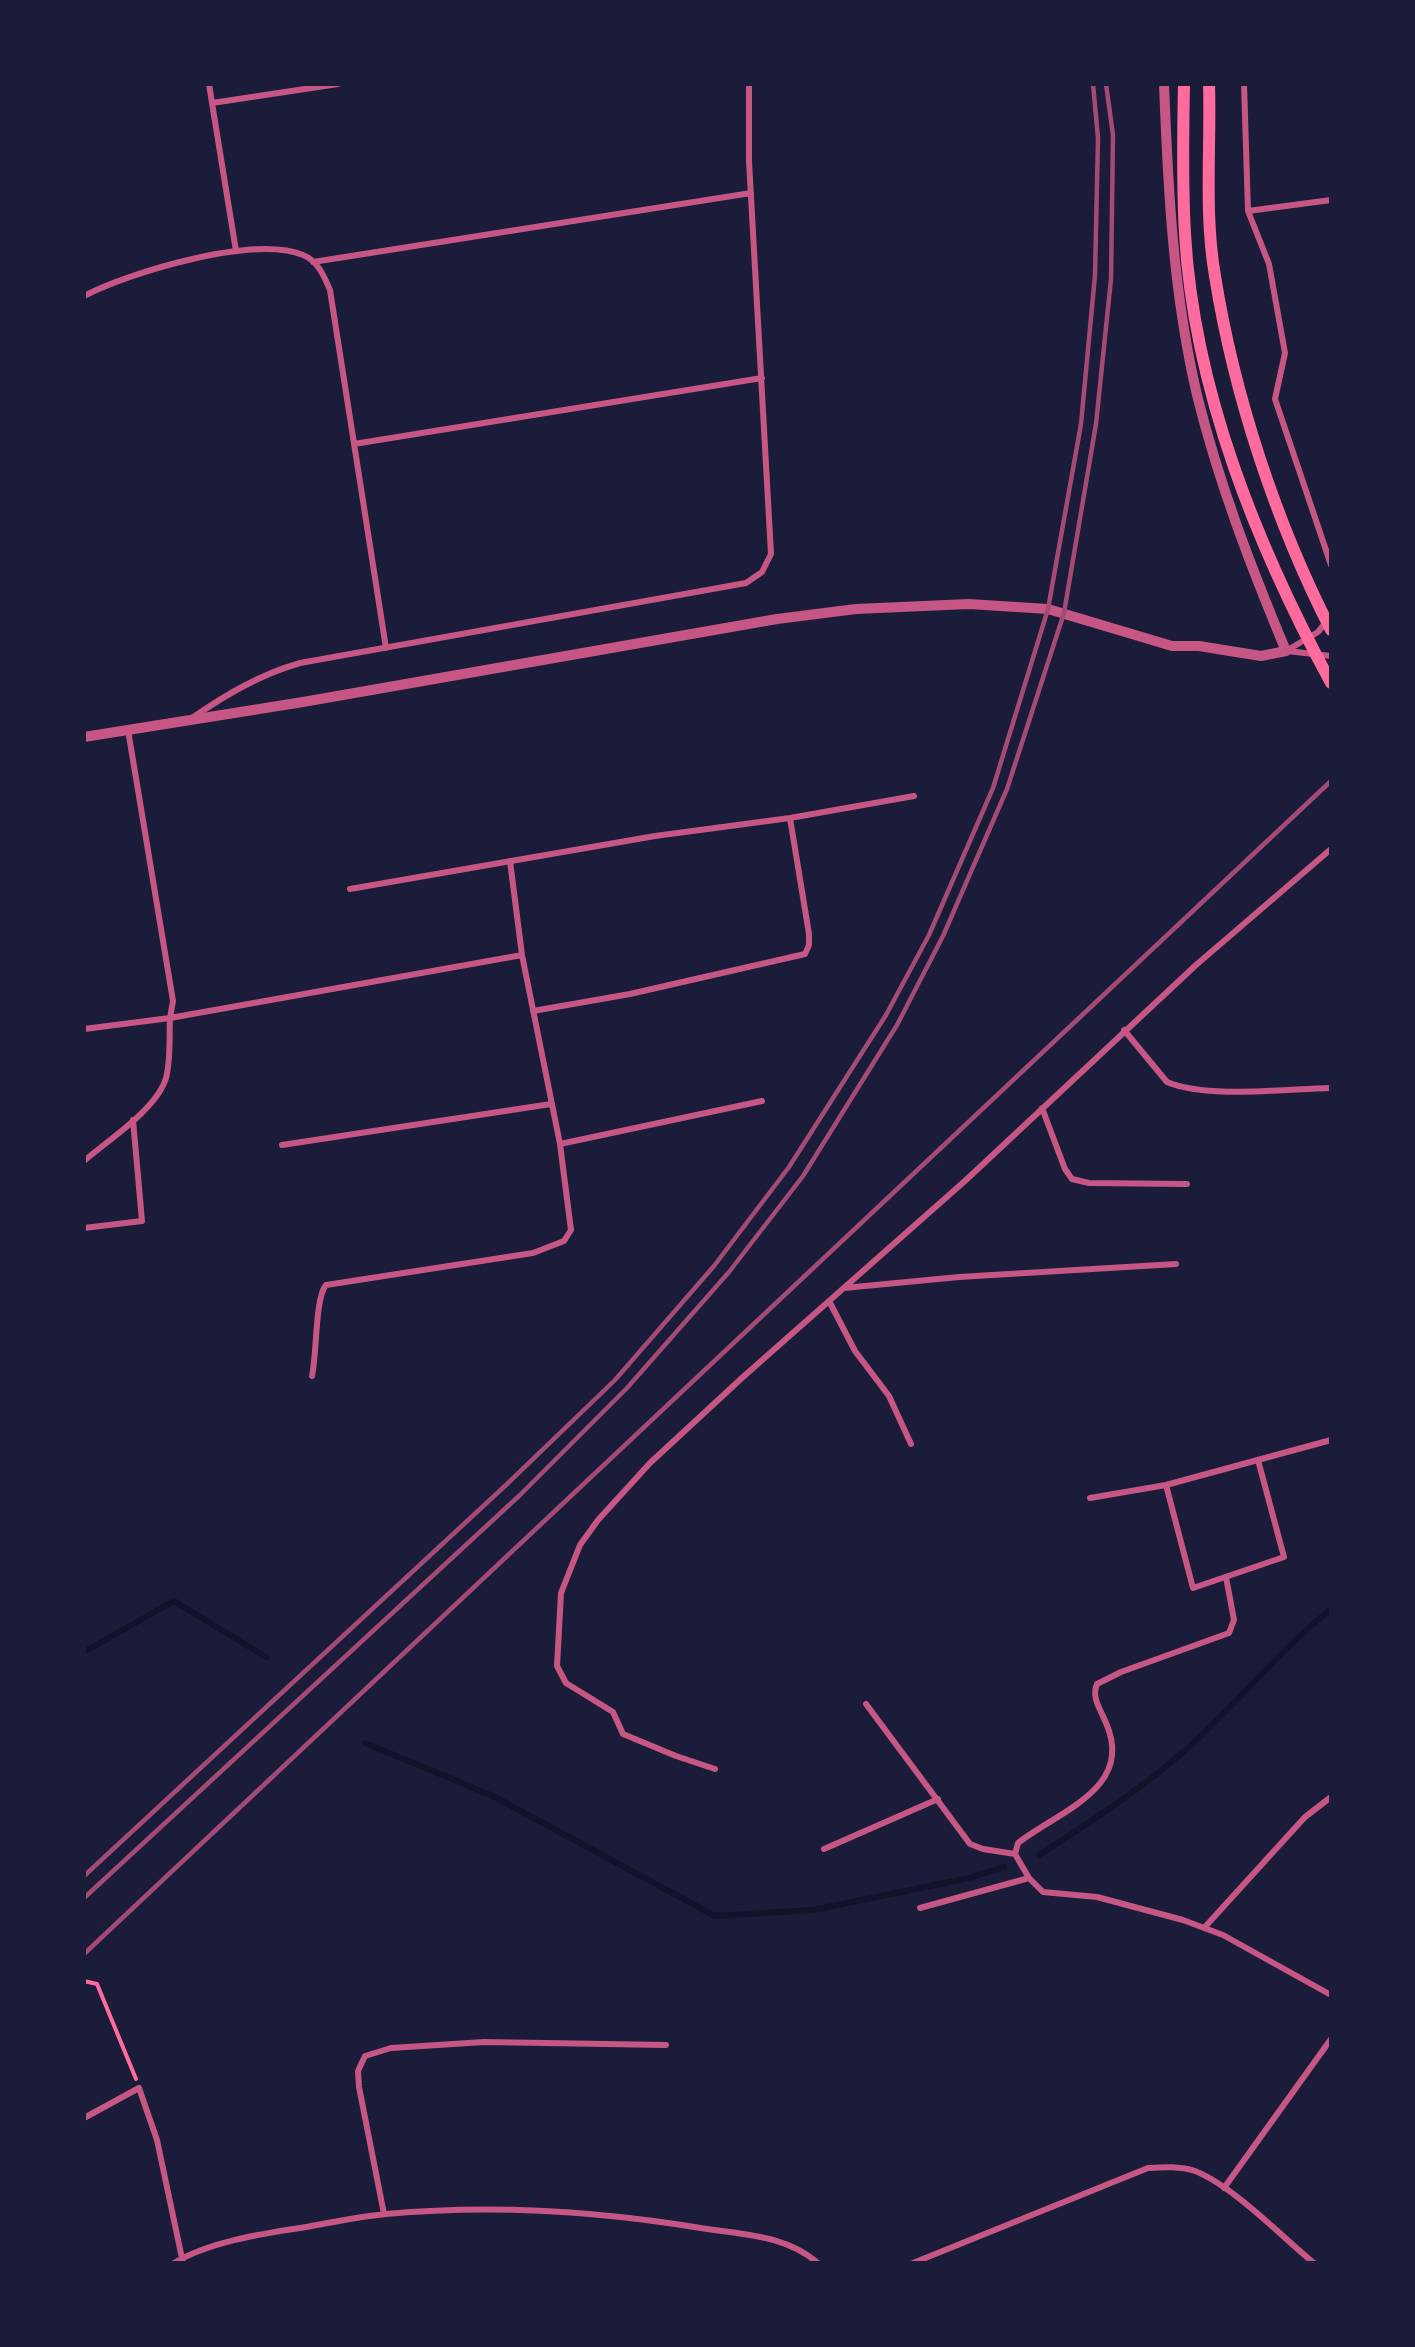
<!DOCTYPE html>
<style>
body{margin:0}
#map{position:relative;width:1415px;height:2347px;overflow:hidden;background:#1b1b3a;font-family:Karla,sans-serif}
canvas{display:block}
.frame{position:absolute;inset:0;border:86px solid #1b1b3a;pointer-events:none}
</style>
<div id="map">
<canvas width="1415" height="2347"></canvas>
<div class="frame"></div>
</div>
<script>
const g = document.querySelector('canvas').getContext('2d');
g.lineJoin = 'round';
function strokePath(path, color, width, dash) {
  g.strokeStyle = color;
  g.lineWidth = width;
  g.lineCap = dash ? 'butt' : 'round';
  g.setLineDash(dash || []);
  g.stroke(path);
}
const stream = new Path2D(`
 M84,1652L174,1601L266,1657
 M365,1743L493,1796L715,1916L813,1910L969,1878L1004,1867
 M1039,1855C1091,1822 1144,1787 1190,1746C1239,1701 1280,1650 1331,1609`);
const path = new Path2D(`
 M84,1981L97,1984L136,2079`);
const minor = new Path2D(`
 M209,84L212,103L338,84
 M1244,84L1248,211L1269,264L1285,353L1275,399L1331,565
 M212,103L236,251
 M1248,211L1331,200
 M313,262L751,193
 M84,296C130,272 254,235 303,255C318,261 324,276 330,290L386,648
 M354,444L762,378
 M1286,651L1318,632L1331,616
 M1287,651L1331,656
 M192,718C227,694 259,675 300,663L746,583L762,572L771,554L749,161V84
 M350,889L655,836L790,818L914,796
 M533,1011L630,994L805,954L809,945V934L790,818
 M84,1029L170,1018L173,1001L128,730
 M1124,1030L1167,1082C1207,1099 1286,1089 1331,1088
 M1042,1108L1065,1169L1072,1179L1089,1183L1187,1184
 M560,1144L762,1101
 M282,1145L551,1104
 M84,1161C108,1140 157,1109 166,1078C171,1060 169,1036 170,1018L522,955
 M84,1228L142,1221L133,1120
 M844,1288L959,1277L1176,1264
 M829,1301L855,1351L889,1396L911,1444
 M312,1376C317,1354 315,1298 326,1285L533,1253L564,1241L571,1230L560,1144L522,955L510,861
 M1166,1485L1193,1588L1284,1557L1258,1460
 M1090,1498L1166,1485L1331,1440
 M1226,1577L1234,1620L1229,1633L1121,1672L1097,1684C1091,1698 1101,1710 1106,1723C1135,1788 1059,1811 1018,1843L1015,1854L1029,1878L1043,1892L1097,1897L1183,1920L1223,1935L1331,1995
 M866,1704L970,1844L983,1849L1015,1854
 M715,1769L676,1756L623,1734L613,1712L566,1683L557,1666L561,1593L580,1545L598,1520L650,1463L743,1377L966,1180L1196,965L1331,849
 M824,1849L938,1799
 M920,1908L1029,1878
 M1204,1928L1305,1817L1331,1797
 M84,2118L139,2088L157,2140L183,2263
 M1224,2188L1331,2039
 M384,2214L359,2087L358,2071L365,2056L391,2048L484,2042L666,2045
 M174,2263C209,2242 260,2234 300,2228C328,2223 357,2217 386,2214C493,2204 601,2211 707,2229C747,2235 787,2236 818,2263
 M913,2263L1148,2168C1164,2167 1180,2166 1195,2171C1233,2186 1281,2236 1314,2263`);
const tertiary = new Path2D(`
 M84,737L303,702L777,619L856,609L969,604L1048,609L1172,646H1199L1261,656L1286,651C1251,567 1219,484 1197,395C1173,293 1168,188 1164,84`);
const secondary = new Path2D(`
 M1184,84C1183,133 1182,184 1185,234C1194,391 1257,546 1331,683
 M1209,84C1211,147 1204,213 1215,276C1234,395 1276,523 1331,630`);
const rail = new Path2D(`
 M84,1876L506,1485L615,1380L714,1266L789,1167L886,1015L929,935L993,788L1048,609L1081,424L1095,275L1098,138L1093,84
 M84,1898L520,1495L627,1388L729,1272L803,1176L897,1025L943,936L1007,789L1064,613L1096,424L1111,279L1113,135L1106,84
 M84,1954L1331,781`);
strokePath(stream, '#12122b', 6);
strokePath(path, '#ff6b9d', 4);
strokePath(minor, '#c65784', 6);
strokePath(tertiary, '#c65784', 10);
strokePath(secondary, '#ff6b9d', 12);
strokePath(rail, '#a44b75', 4.5);
</script>
